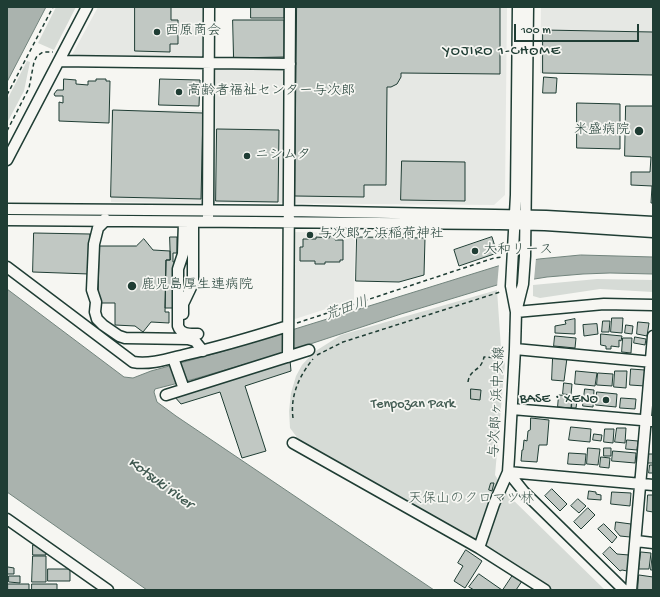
<!DOCTYPE html>
<meta charset="utf-8">
<style>
body{margin:0}
#map{position:relative;width:660px;height:597px;overflow:hidden;background:#f6f6f2;font-family:"Gochi Hand",sans-serif}
canvas{display:block}
.frame{position:absolute;inset:0;border:8px solid #1f3d34;pointer-events:none}
.scale{position:absolute;left:514px;top:24px;width:125px;height:18px;box-sizing:border-box;border:2px solid #1f3d34;border-top:0;padding-left:5px;font-size:12px;line-height:14px;white-space:nowrap;color:#1f3d34;-webkit-text-stroke:3px #f6f6f2;paint-order:stroke}
</style>
<div id="map">
<canvas width="660" height="597"></canvas>
<div class="frame"></div>
<div class="scale">100 m</div>
</div>
<script>
const g = document.querySelector('canvas').getContext('2d');
g.lineJoin = 'round';
function fill(path, color) {
  g.fillStyle = color;
  g.fill(path, 'evenodd');
}
function strokePath(path, color, width, dash) {
  g.strokeStyle = color;
  g.lineWidth = width;
  g.lineCap = dash ? 'butt' : 'round';
  g.setLineDash(dash || []);
  g.stroke(path);
}
function drawText(font, color, halo, rows, align = 'center') {
  g.font = font + ' "Gochi Hand","Klee One",sans-serif';
  g.lineWidth = 3.5;
  g.setLineDash([]);
  g.textBaseline = 'middle';
  g.strokeStyle = halo;
  g.fillStyle = color;
  for (const [text, x, y, turn = 0] of rows) {
    g.save();
    g.translate(x, y);
    g.rotate((+turn || 0) * Math.PI / 180);
    g.textAlign = isNaN(turn) ? turn : align;
    if (halo) g.strokeText(text, 0, 0);
    g.fillText(text, 0, 0);
    g.restore();
  }
}
const built = new Path2D(`
 M98,7H206V57L203,60L74,59L72,55Z
 M294,7H507L505,195L494,205L111,202V110H213V70L216,67H232L233,19H293Z
 M541,7H653V75L540,73Z
 M292,232L355,233L354,300L295,319L291,317Z`);
const green = new Path2D(`
 M56,7H76L54,50L38,43Z
 M27,61L30,62L24,91L7,123V100Z
 M597,279L653,280V292L600,289L540,298L533,296V285Z
 M497,290L501,348L505,363L495,475L507,494L605,590H552L488,549L299,440L290,428L289,411L291,393L296,376L302,365L314,352L341,335Z`);
const water = new Path2D(`
 M7,7H46L7,82Z
 M581,255L653,257V274L610,273L583,274L547,277L497,285L401,314L280,354L194,379L155,389L154,392L157,402L176,416L434,590H147L7,492V289L124,377L133,378L151,371L224,351L498,266L539,259Z`);
const pier = new Path2D(`
 M536,258L534,280L497,287L499,264Z`);
const building = new Path2D(`
 M135,7H171V20H178V44H170V52L135,51Z
 M251,7H284V18H251Z
 M297,7H500V74L401,73V77L397,84L391,87H387L386,185H364V197L295,196Z
 M233,20H284V57L234,58Z
 M543,30L653,32V75L543,73Z
 M544,77L557,78L556,93H543Z
 M64,79L76,80V84L88,85V81H96V79H106V81H110L109,123L59,121V102L63,103V96H55L54,94L57,90H63Z
 M160,79L200,80L199,106L159,105Z
 M577,103L620,104V149L577,148Z
 M626,106H653V203H651L652,186L631,185V172H650L651,157L625,156Z
 M113,110L203,113L201,199L111,197Z
 M217,129L279,130L278,202L216,201Z
 M402,161L465,162V201L401,200Z
 M34,233L90,234L89,274L33,272Z
 M329,236H335V240H343V260H340V262H325V264H315V261H300V247H303V239H316V237L329,238Z
 M170,237H177V253H173V262H175L174,308H165L166,260H170Z
 M357,237L425,238L424,275L399,282L356,281Z
 M492,237L497,253L459,266L454,250Z
 M144,239L153,250L170,251V260H166L165,312H169V323L151,322L143,332L135,326L115,325V303H98L99,246H136Z
 M612,318H623L622,333L611,332Z
 M575,319V334L555,333V326L566,324L565,321Z
 M603,321H610L609,332H602Z
 M638,322L649,323L647,336L637,334Z
 M597,324L598,334L584,336L583,325Z
 M626,325L633,326L632,334L625,333Z
 M601,334L622,336L621,341L619,340V347L611,346V349H606V346L601,345Z
 M555,336L576,338L575,348L554,346Z
 M635,337L646,339L645,345L634,343Z
 M623,338H632L631,353L622,352Z
 M553,357L567,358L564,381L552,380Z
 M290,360L291,371L245,386L266,451L242,458L220,392L181,404L174,396Z
 M631,369L645,370V386L630,385Z
 M576,371L597,373L595,386L575,384Z
 M615,371H627L626,388L614,387Z
 M598,373L613,374L612,386L597,385Z
 M564,383L572,384L571,395L563,394Z
 M471,389L481,390L480,400L471,399Z
 M585,389L594,390L593,407L583,406Z
 M597,392L617,394L616,407L596,405Z
 M559,395L572,396L571,408L558,407Z
 M621,398L636,399L635,409L620,408Z
 M572,401H577L576,408H572Z
 M531,418L549,420L547,445H539L537,462L521,461L522,450H523L524,440L527,441L528,431L530,430Z
 M571,427L591,429L590,442L569,440Z
 M617,428H626L625,443L615,442Z
 M605,429H614L613,443L604,442Z
 M594,434L602,435L601,441L593,440Z
 M627,440L638,441L637,450L626,449Z
 M588,448L600,449L598,465L587,464Z
 M604,448H611V456H604Z
 M613,451L636,453L635,463L612,461Z
 M569,453L586,454L585,465L568,464Z
 M648,454H653V463H647Z
 M601,457L610,458L609,468L600,467Z
 M650,465H653V473H649Z
 M491,483H494L492,491L489,490Z
 M552,489L567,504L560,511L545,496Z
 M589,491L596,492V494L601,495V500L588,499Z
 M612,492L631,493L630,506L611,504Z
 M648,495H653V512L647,511Z
 M578,499L586,506L579,513L571,506Z
 M588,508L595,515L581,529L574,522Z
 M616,522L631,524L630,537L620,536L615,530Z
 M604,524L617,537L612,543L598,529Z
 M33,545H36L46,552V555H33Z
 M610,547L617,554L629,555L627,571L622,570L620,571L603,554Z
 M653,549V570H651Z
 M466,550L482,561L465,588L454,581L463,566L458,563Z
 M641,552L651,553L649,569H639Z
 M33,556H46V582H32Z
 M8,567L14,568V574H7Z
 M48,569H70V581H48Z
 M479,574L502,590H474L469,587Z
 M513,575L522,581L516,590H503Z
 M639,575L653,577V590H638Z
 M9,576H20V583L9,582Z
 M8,584H29V590H8Z
 M32,584H57V590H32Z`);
const path = new Path2D(`
 M7,95L53,7
 M7,131L29,88L34,62L37,56L43,52H53
 M297,323L494,258L502,257
 M317,355L343,342L500,292
 M468,382C470,368 481,372 484,357L501,358
 M293,418C290,396 299,376 313,359`);
const minor = new Path2D(`
 M59,61L290,64
 M7,160L87,7
 M7,209L289,211L546,216L653,222
 M208,218L209,7
 M105,219V221L98,228L94,244L92,290L96,302L95,312L97,319L103,325L119,336L125,338L188,339L195,341L203,351
 M7,220L499,224L545,225L653,232
 M184,222L183,254L178,269V326C181,335 190,334 198,334
 M7,267L133,362C149,365 168,359 184,355C219,347 253,337 288,326
 M517,308L523,284L525,256L528,7
 M516,312L604,304L653,305
 M183,314V304L193,283V222
 M515,349L653,362
 M288,357L290,7
 M173,358L184,389
 M166,395L309,350
 M512,409L653,421
 M293,443L479,548L545,590
 M508,472L524,492L624,590
 M508,472L653,485
 M7,519L108,590
 M636,541L653,543
 M479,548L494,504L508,472L509,457L515,349L516,312L511,286L516,195L518,7
 M631,590L653,336`);
const markers = [
 [157,32,4,"#1f3d34"],
 [179,92,4,"#1f3d34"],
 [639,131,5,"#1f3d34"],
 [247,156,4,"#1f3d34"],
 [310,235,4,"#1f3d34"],
 [475,251,4,"#1f3d34"],
 [132,286,5,"#1f3d34"],
 [606,400,4,"#1f3d34"]
];
const poiNames = [
 ["西原商会",165,32],
 ["高齢者福祉センター与次郎",187,92],
 ["米盛病院",630,131,"right"],
 ["ニシムタ",255,156],
 ["与次郎ヶ浜稲荷神社",318,235],
 ["大和リース",483,251],
 ["鹿児島厚生連病院",141,286],
 ["BASE・XENO",598,400,"right"]
];
const streetNames = [
 ["与次郎ヶ浜中央線",498,402,-87]
];
const parkNames = [
 ["Tenpozan Park",413,405],
 ["天保山のクロマツ林",471,500]
];
const neighbourhoodNames = [
 ["YOJIRO 1-CHOME",502,52]
];
const waterNames = [
 ["荒田川",347,310,-19],
 ["Kotsuki river",160,484,36]
];
fill(built, '#e6e8e4');
fill(green, '#d6dbd6');
fill(water, '#aab3ae');
strokePath(water, '#72847d', 1);
fill(pier, '#f6f6f2');
fill(building, '#c1c8c3');
strokePath(building, '#1f3d34', 1);
strokePath(minor, '#1f3d34', 13);
strokePath(path, '#1f3d34', 1.5, [4, 3]);
strokePath(minor, '#f6f6f2', 10);
for (const [x, y, r, color] of markers) {
  const dot = new Path2D();
  dot.arc(x, y, r, 0, 2 * Math.PI);
  g.fillStyle = color;
  g.fill(dot);
  strokePath(dot, '#f6f6f2', 1.5);
}
drawText('14px', '#1f3d34', '#f6f6f2', poiNames, 'left');
drawText('14px', '#1f3d34', '#f6f6f2', streetNames);
drawText('14px', '#445d54', '#f6f6f2', parkNames);
g.letterSpacing = '1px';
drawText('15px', '#1f3d34', '#f6f6f2', neighbourhoodNames);
g.letterSpacing = '0px';
drawText('italic 15px', '#425a52', '#f6f6f2', waterNames);
</script>
